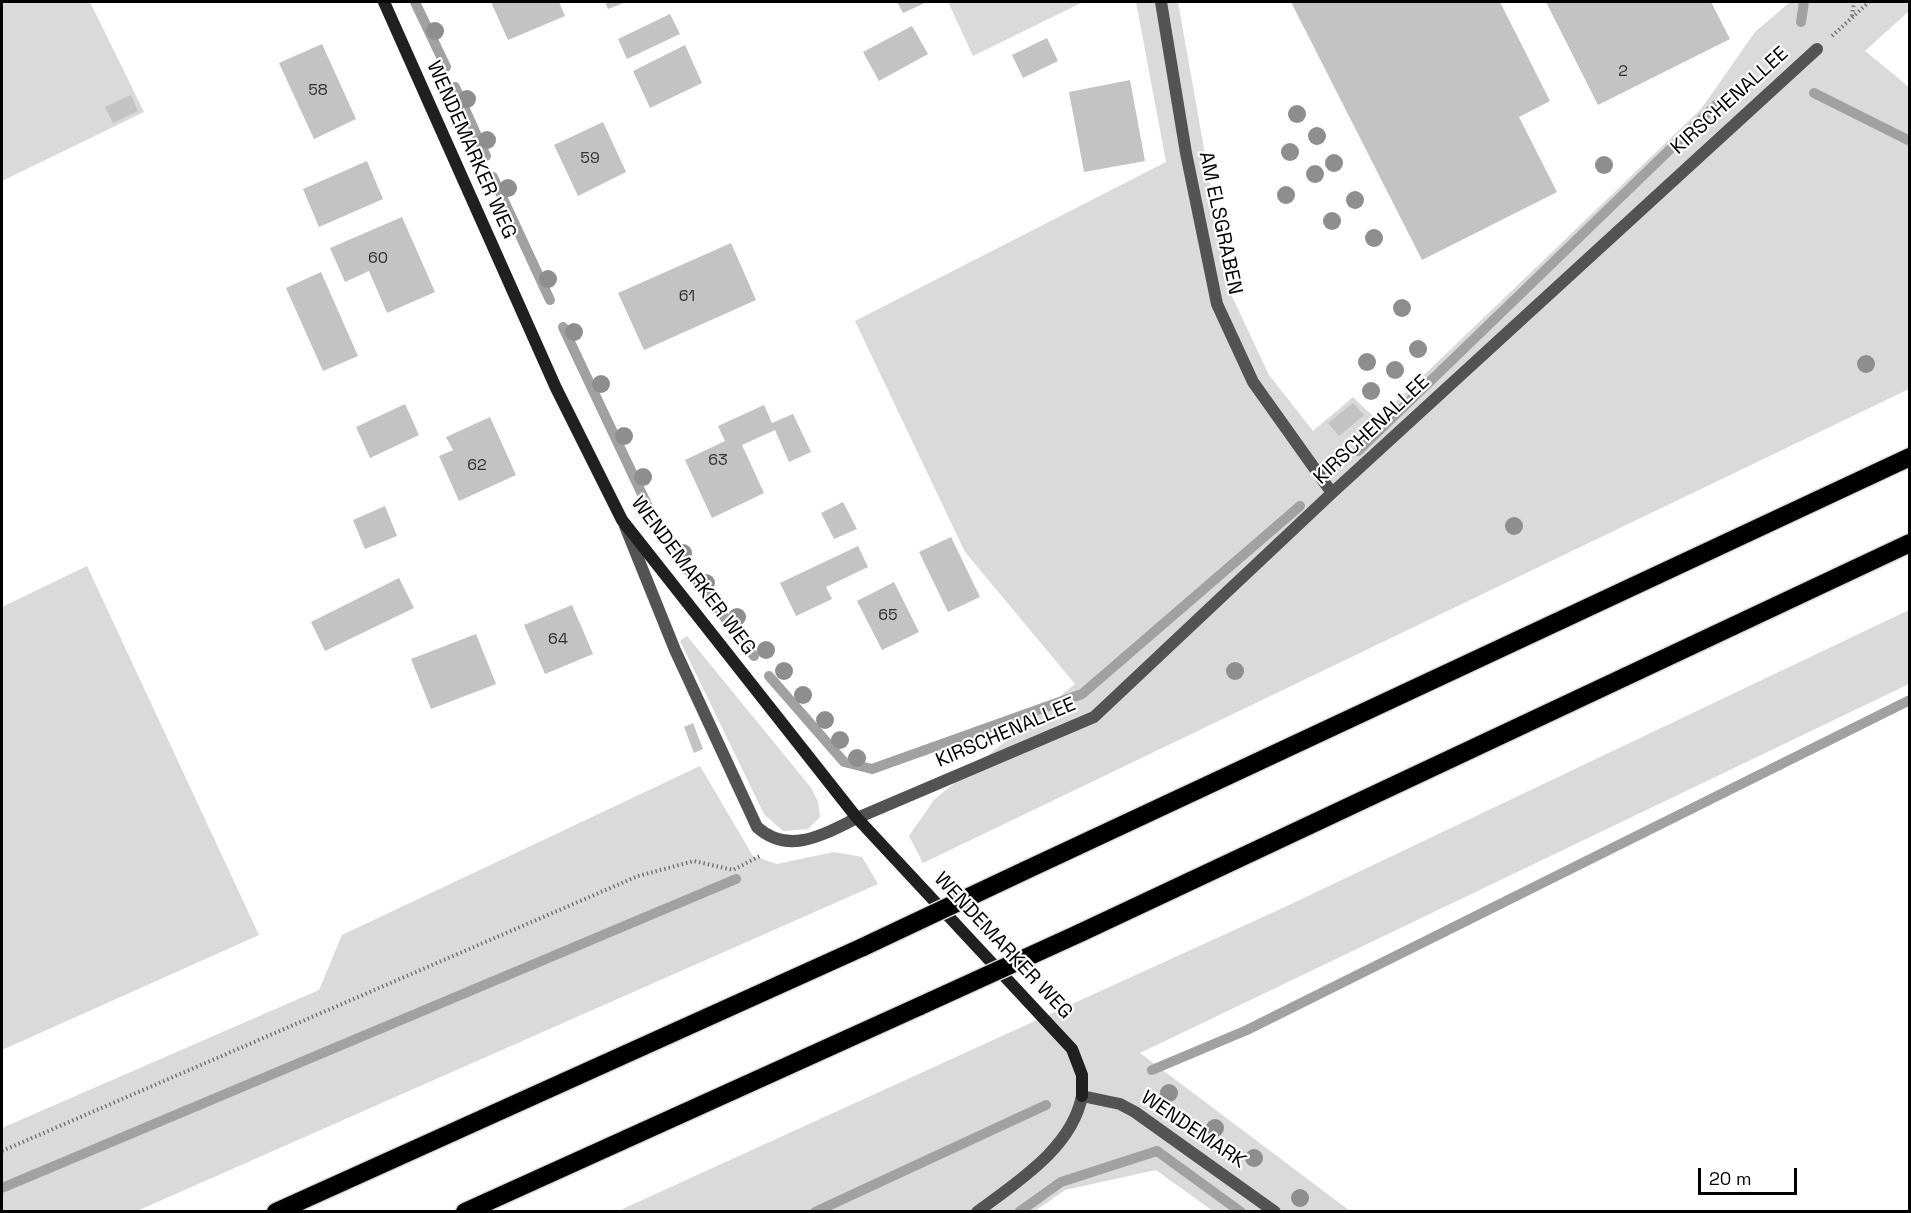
<!DOCTYPE html>
<style>
body{margin:0}
#map{position:relative;width:1911px;height:1213px;overflow:hidden;background:#fff;font-family:"Space Grotesk",sans-serif}
canvas{display:block}
.frame{position:absolute;inset:0;border:3px solid #000;pointer-events:none}
.scale{position:absolute;left:1698px;top:1168px;width:99px;height:27px;box-sizing:border-box;border:3px solid #000;border-top:0;padding-left:8px;font-size:18px;line-height:21px;white-space:nowrap;color:#000;-webkit-text-stroke:4px #fff;paint-order:stroke}
</style>
<div id="map">
<canvas width="1911" height="1213"></canvas>
<div class="frame"></div>
<div class="scale">20 m</div>
</div>
<script>
const g = document.querySelector('canvas').getContext('2d');
g.lineJoin = 'round';
function fill(path, color) {
  g.fillStyle = color;
  g.fill(path, 'evenodd');
}
function strokePath(path, color, width, dash) {
  g.strokeStyle = color;
  g.lineWidth = width;
  g.lineCap = dash ? 'butt' : 'round';
  g.setLineDash(dash || []);
  g.stroke(path);
}
function drawText(font, color, halo, rows, align = 'center') {
  g.font = font + ' "Space Grotesk",sans-serif';
  g.lineWidth = 4.5;
  g.setLineDash([]);
  g.textBaseline = 'middle';
  g.strokeStyle = halo;
  g.fillStyle = color;
  for (const [text, x, y, turn = 0] of rows) {
    g.save();
    g.translate(x, y);
    g.rotate((+turn || 0) * Math.PI / 180);
    g.textAlign = isNaN(turn) ? turn : align;
    if (halo) g.strokeText(text, 0, 0);
    g.fillText(text, 0, 0);
    g.restore();
  }
}
const green = new Path2D(`
 M2,2H90L144,112L2,181Z
 M948,2H1083L973,56Z
 M1136,2H1178L1229,290L1269,375L1313,431L1353,397L1377,420L1701,109L1755,32L1790,2H1909V11L1865,51L1909,87V389L923,863L909,836L934,800L1075,684L965,552L855,321L1166,162Z
 M87,566L259,935L2,1050V607Z
 M1909,610V684L1140,1053L1350,1211H1213L1156,1170L1065,1190L1035,1211L616,1212L1287,906Z
 M687,636L812,789L818,802L820,817L808,829L783,831L764,814L680,641Z
 M700,766L753,856L777,864L834,852L862,857L878,884L137,1211H2V1128L319,990L342,935Z`);
const stream = new Path2D(`
 M415,2L446,67
 M1801,22L1804,2
 M455,87L486,156
 M1814,93L1910,141
 M493,177L550,300
 M563,327L650,511
 M1358,451L1718,103
 M676,554L754,656
 M769,676L844,762L872,769L1082,694L1300,506
 M1152,1070L1247,1030L1910,700
 M2,1188L736,879
 M815,1212L1046,1105
 M1019,1212L1061,1182L1157,1151L1241,1212`);
const building = new Path2D(`
 M491,2H559L565,16L508,40Z
 M605,2H626L608,9Z
 M897,2H927L903,13Z
 M1291,2H1500L1550,101L1519,117L1557,192L1422,260Z
 M1546,2H1711L1730,39L1598,105Z
 M670,14L680,34L627,59L618,39Z
 M912,26L928,54L879,81L863,52Z
 M1047,38L1058,61L1023,78L1012,55Z
 M322,44L356,119L314,139L279,63Z
 M685,45L702,83L650,108L633,71Z
 M1130,80L1145,161L1084,172L1069,92Z
 M131,95L138,111L113,123L105,107Z
 M603,122L626,172L578,196L554,145Z
 M367,161L383,199L319,227L303,189Z
 M402,217L435,292L387,313L369,271L345,282L330,248Z
 M731,243L756,300L644,350L618,293Z
 M321,272L358,356L323,371L286,288Z
 M1353,403L1364,415L1339,436L1328,423Z
 M405,404L419,435L370,458L356,427Z
 M764,405L772,423L793,414L811,452L789,462L775,430L742,445L764,493L712,518L685,460L725,441L718,426Z
 M490,417L516,475L459,501L439,456L453,450L446,437Z
 M843,502L857,529L834,539L821,513Z
 M385,506L397,536L365,549L353,520Z
 M951,537L980,597L948,612L919,552Z
 M858,546L868,567L826,587L832,599L796,616L780,583Z
 M399,578L414,608L325,651L311,622Z
 M894,582L919,632L882,650L857,601Z
 M572,605L593,654L545,674L524,625Z
 M476,634L496,684L431,709L411,659Z
 M693,723L703,749L694,753L684,727Z`);
const path = new Path2D(`
 M1852,16L1854,2
 M1832,36L1869,2
 M2,1151L638,876L694,861L733,870L760,856`);
const lane = new Path2D(`
 M625,526L675,650L757,827C789,856 824,834 857,818`);
const street = new Path2D(`
 M1161,2L1186,153L1217,304L1253,382L1332,493
 M857,818L1094,717L1332,493L1817,49
 M977,1212C1017,1182 1072,1148 1082,1096L1120,1104L1135,1112L1275,1212`);
const secondary = new Path2D(`
 M384,2L556,388L622,520L857,818L1072,1049L1082,1075V1096`);
const highway = new Path2D(`
 M1024,871L1910,457
 M1080,933L1910,543
 M276,1212L863,947
 M465,1212L920,1006`);
const highwayBridge = new Path2D(`
 M863,947L1024,871
 M920,1006L1080,933`);
const trees = [
 [435,31],
 [467,99],
 [1297,114],
 [1317,136],
 [487,140],
 [1290,152],
 [1334,163],
 [1604,165],
 [1315,174],
 [508,188],
 [1286,195],
 [1355,200],
 [1332,221],
 [1374,238],
 [548,279],
 [1402,308],
 [574,332],
 [1418,349],
 [1367,362],
 [1866,364],
 [1395,370],
 [601,384],
 [1371,391],
 [624,436],
 [643,477],
 [1514,526],
 [683,553],
 [706,583],
 [737,617],
 [766,650],
 [784,671],
 [1235,671],
 [803,695],
 [825,720],
 [840,740],
 [857,758],
 [1169,1093],
 [1215,1128],
 [1254,1158],
 [1300,1198]
];
const numberNames = [
 ["2",1623,72],
 ["58",318,91],
 ["59",590,159],
 ["60",378,259],
 ["61",687,297],
 ["63",718,461],
 ["62",477,466],
 ["65",888,616],
 ["64",558,640]
];
const streetNames = [
 ["KIRSCHENALLEE",1730,101,-42],
 ["WENDEMARKER WEG",471,150,66],
 ["AM ELSGRABEN",1220,223,78],
 ["KIRSCHENALLEE",1372,430,-43],
 ["WENDEMARKER WEG",693,576,53],
 ["KIRSCHENALLEE",1006,733,-23],
 ["WENDEMARKER WEG",1003,946,47],
 ["WENDEMARK",1193,1130,34]
];
fill(green, '#dadada');
strokePath(stream, '#a1a1a1', 10);
fill(building, '#c3c3c3');
strokePath(highway, '#dbdbdb', 21);
strokePath(path, '#757575', 4, [1.5, 3]);
strokePath(lane, '#535353', 12);
strokePath(street, '#535353', 12);
strokePath(secondary, '#202020', 12);
strokePath(highway, '#000', 18);
strokePath(highwayBridge, '#dbdbdb', 21, []);
strokePath(highwayBridge, '#000', 18);
g.fillStyle = '#8e8e8e';
for (const [x, y] of trees) {
  g.beginPath();
  g.arc(x, y, 9, 0, 2 * Math.PI);
  g.fill();
}
drawText('16px', '#313131', null, numberNames);
drawText('20px', '#000', '#fff', streetNames);
</script>
